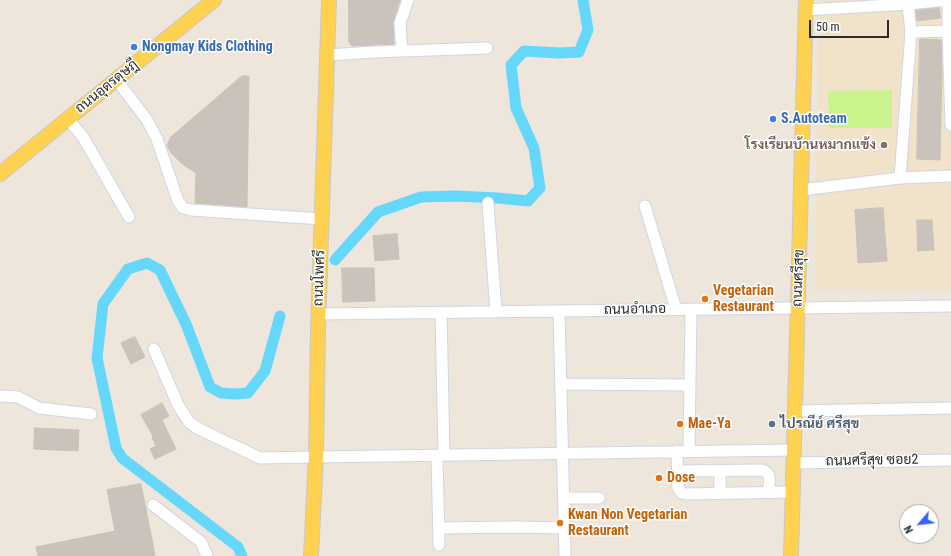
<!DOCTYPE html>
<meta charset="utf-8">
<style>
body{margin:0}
#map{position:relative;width:951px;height:556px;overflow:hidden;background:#eee6db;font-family:"Roboto Condensed",sans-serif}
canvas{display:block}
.north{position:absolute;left:899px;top:504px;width:40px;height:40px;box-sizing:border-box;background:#fff;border:1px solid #aaa;border-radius:50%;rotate:242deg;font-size:11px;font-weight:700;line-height:16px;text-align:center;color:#2b2b2b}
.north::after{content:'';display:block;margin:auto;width:14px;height:18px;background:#3762ff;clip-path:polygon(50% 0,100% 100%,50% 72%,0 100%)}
.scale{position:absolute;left:809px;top:20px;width:80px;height:18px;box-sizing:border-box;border:2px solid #2b2b2b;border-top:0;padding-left:5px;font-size:12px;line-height:14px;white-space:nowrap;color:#2b2b2b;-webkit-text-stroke:3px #fff;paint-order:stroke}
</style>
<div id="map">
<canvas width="951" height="556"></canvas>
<div class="north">N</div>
<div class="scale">50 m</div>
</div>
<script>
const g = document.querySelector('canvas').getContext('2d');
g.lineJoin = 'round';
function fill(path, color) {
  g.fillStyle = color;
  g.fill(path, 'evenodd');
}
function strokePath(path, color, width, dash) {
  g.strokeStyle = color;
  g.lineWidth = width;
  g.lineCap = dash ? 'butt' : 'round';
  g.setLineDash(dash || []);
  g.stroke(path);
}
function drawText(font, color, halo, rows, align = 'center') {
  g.font = font + ' "Roboto Condensed",Sarabun,sans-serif';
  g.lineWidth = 3;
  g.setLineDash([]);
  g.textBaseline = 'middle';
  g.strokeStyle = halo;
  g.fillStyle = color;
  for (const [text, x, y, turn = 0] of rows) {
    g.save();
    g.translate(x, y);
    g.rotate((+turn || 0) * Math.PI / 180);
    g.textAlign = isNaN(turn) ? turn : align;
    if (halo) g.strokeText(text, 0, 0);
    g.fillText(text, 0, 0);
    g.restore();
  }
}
const education = new Path2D(`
 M819,0H951V290H815Z`);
const pitch = new Path2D(`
 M892,90V128H829L828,91Z`);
const canal = new Path2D(`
 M335,260L378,212L421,197L456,196L498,198L528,201L540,188L534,148L516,108L511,65L524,51L559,53L579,52L588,30L583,0
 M242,556L238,547L122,458L116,448L97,358L103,304L128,269L147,263L160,270L186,324L210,387L221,393L236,394L248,393L265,371L280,316`);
const building = new Path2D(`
 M349,0H400L393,23L394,44L352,46L349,42Z
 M939,8L941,18L917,21L916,10Z
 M920,39L941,40L942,70L940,160L917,159Z
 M242,76H249L247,207L195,203L196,173L181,163L171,153L167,145L171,137Z
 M883,208L887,261L858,263L855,210Z
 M917,220H932L934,250L918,251Z
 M397,234L399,259L375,261L373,236Z
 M342,268H374L375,301L343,302Z
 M135,337L145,357L131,364L121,343Z
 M162,403L169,416L162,420L176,449L155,459L150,449L156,446L152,437L153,436L141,415Z
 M35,428L79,430L78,451L34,449Z
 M141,484L155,555L149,556H38L36,547L115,531L107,490Z`);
const minor = new Path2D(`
 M948,0V31L951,125
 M908,4L948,0
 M806,10L908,4L911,32L900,178L951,176
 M911,32L951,31
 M402,51L487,48
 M327,55L375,52L402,51L400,23L408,0
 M116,79L147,120L157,139L178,201L183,208L191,210L322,219
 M68,119L83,137L129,217
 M801,190L900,178
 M488,203L496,312
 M645,206L676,309
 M559,311L565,556
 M441,312L444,455
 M319,314L951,306
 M154,349L178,405L189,422L197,428L260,458L316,457L794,450
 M561,384L690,385
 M0,396L18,397L39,408L91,414
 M795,411L951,408
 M677,451L678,488L682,493L686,494L792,492
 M689,451L691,309
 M437,455L439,545
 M793,463L951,460
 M678,471L762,470C773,473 769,484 768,492
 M720,471V493
 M564,498H599
 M153,505L201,542L207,556
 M439,528L514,527L565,528`);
const major = new Path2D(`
 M0,174L214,0
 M311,556L316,457L318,329L329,0
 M791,556L806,0`);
const markers = [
 [134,47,4,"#3f7fe0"],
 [773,119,4,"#3f7fe0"],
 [884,145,4,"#8d6e63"],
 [705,299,4,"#e8710a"],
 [680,424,4,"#e8710a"],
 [772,424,4,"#5c6f8a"],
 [659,478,4,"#e8710a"],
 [560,523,4,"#e8710a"]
];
const shopNames = [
 ["Nongmay Kids Clothing",142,47],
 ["S.Autoteam",781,119]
];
const streetNames = [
 ["ถนนอุดรดุษฎี",107,87,-39],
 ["ถนนโพศรี",320,278,-88],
 ["ถนนศรีสุข",799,278,-88],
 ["ถนนอำเภอ",635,310,-1],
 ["ถนนศรีสุข ซอย2",872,461,-1]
];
const educationNames = [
 ["โรงเรียนบ้านหมากแข้ง",876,145]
];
const foodNames = [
 ["Vegetarian",713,291],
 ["Restaurant",713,307],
 ["Mae-Ya",688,424],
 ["Dose",667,478],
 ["Kwan Non Vegetarian",568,515],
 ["Restaurant",568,531]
];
const serviceNames = [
 ["ไปรณีย์ ศรีสุข",780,424]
];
fill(education, '#f1e3c9');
fill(pitch, '#caf38d');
strokePath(canal, '#64d7fb', 11);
fill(building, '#c9c3bb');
strokePath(building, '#cac2b5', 1);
strokePath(minor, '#d0d5e5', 13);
strokePath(major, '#c8c8c8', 16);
strokePath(minor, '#fff', 11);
strokePath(major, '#fed150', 14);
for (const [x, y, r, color] of markers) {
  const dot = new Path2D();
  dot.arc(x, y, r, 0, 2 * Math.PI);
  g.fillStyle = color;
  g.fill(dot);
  strokePath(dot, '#fff', 1.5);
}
drawText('bold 14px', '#366cbe', '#fff', shopNames, 'left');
drawText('14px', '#2b2b2b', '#fff', streetNames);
drawText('bold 14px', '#785e54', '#fff', educationNames, 'right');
drawText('bold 14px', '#c56008', '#fff', foodNames, 'left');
drawText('bold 14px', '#4e5e75', '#fff', serviceNames, 'left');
</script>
